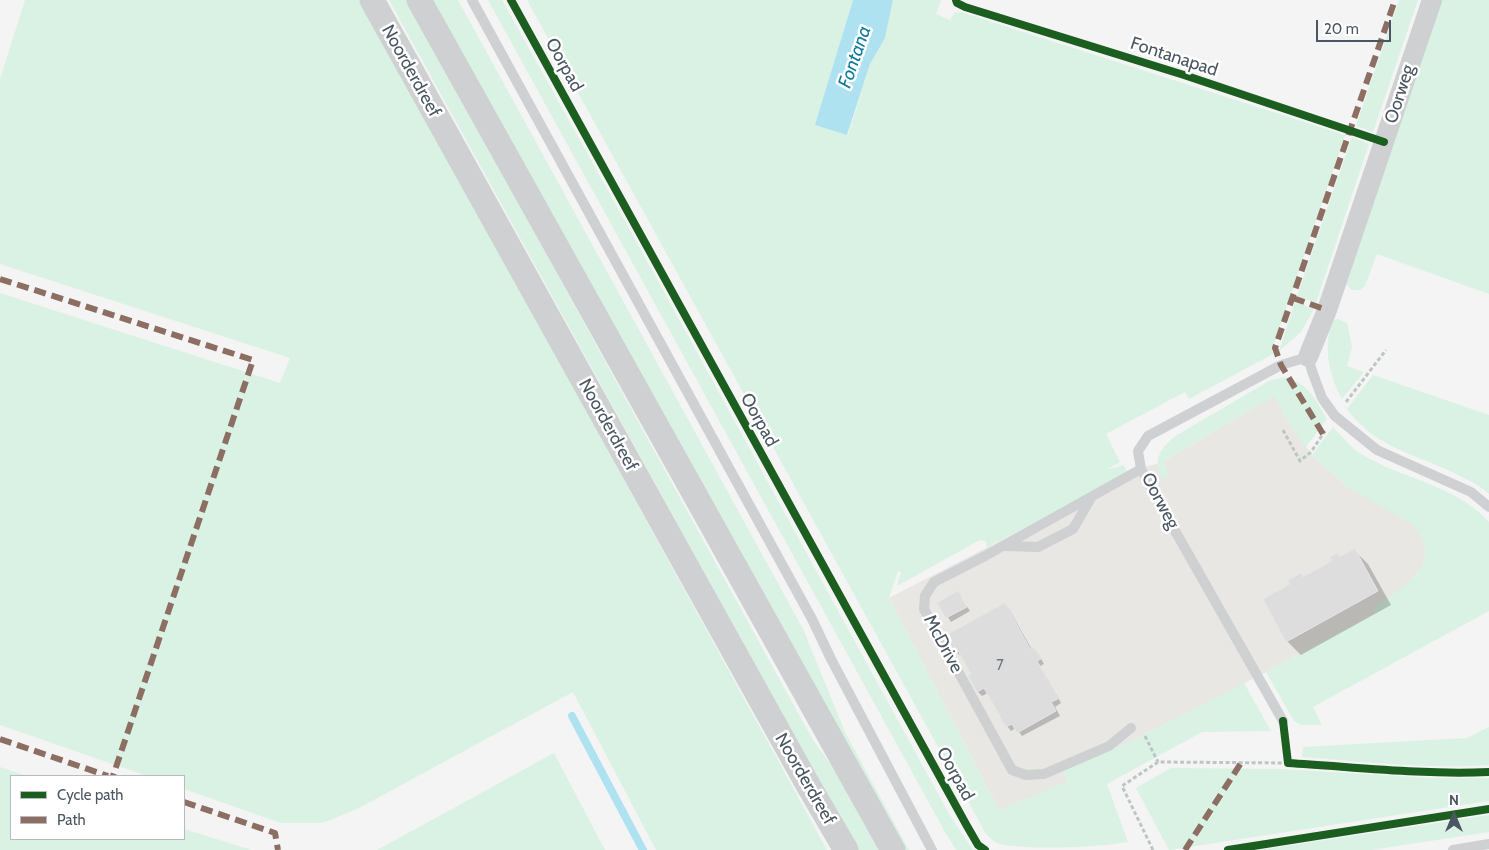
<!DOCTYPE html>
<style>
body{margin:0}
#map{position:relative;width:1489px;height:850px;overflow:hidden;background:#f4f4f4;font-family:Cabin,sans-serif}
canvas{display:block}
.legend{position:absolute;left:10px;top:775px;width:175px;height:65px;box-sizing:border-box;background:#fff;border:1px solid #b7bbc0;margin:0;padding:6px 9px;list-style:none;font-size:15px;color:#4a5661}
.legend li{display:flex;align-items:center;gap:10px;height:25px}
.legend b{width:25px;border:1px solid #b7bbc0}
.north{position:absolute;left:1429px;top:790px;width:50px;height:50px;-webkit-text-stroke:4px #fff;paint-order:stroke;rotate:0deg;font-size:14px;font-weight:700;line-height:20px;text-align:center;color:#4a5661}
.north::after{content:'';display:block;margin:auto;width:18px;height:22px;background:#4a5661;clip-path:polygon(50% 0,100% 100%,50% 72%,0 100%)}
.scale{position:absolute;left:1316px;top:20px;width:75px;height:22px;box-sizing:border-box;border:2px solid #4a5661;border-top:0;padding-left:6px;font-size:15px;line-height:18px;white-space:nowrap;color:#4a5661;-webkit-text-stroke:4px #fff;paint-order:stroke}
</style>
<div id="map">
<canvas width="1489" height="850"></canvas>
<ul class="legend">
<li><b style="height:6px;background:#1b5e20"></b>Cycle path</li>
<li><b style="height:6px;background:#8d6e63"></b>Path</li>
</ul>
<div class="north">N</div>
<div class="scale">20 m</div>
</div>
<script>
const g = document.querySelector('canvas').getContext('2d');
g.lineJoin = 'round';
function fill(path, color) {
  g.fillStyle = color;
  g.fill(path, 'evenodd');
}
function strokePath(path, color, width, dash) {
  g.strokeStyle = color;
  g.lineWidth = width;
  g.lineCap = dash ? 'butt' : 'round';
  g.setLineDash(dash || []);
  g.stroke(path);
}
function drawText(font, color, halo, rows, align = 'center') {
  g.font = font + ' Cabin,sans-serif';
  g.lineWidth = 5;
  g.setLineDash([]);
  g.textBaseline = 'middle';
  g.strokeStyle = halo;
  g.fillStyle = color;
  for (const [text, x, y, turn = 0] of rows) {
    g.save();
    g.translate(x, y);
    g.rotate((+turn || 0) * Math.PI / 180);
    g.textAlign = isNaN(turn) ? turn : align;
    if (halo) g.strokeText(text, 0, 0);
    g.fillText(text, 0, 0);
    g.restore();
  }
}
const commercial = new Path2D(`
 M1275,395L1284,414L1312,455L1349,488L1401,516L1412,524L1419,532L1425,545L1426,556L1422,567L1409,583L1374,614L1266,672L1132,741L1062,771L1068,782L999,810L889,598L1044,518L1127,472L1163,462Z`);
const green = new Path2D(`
 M25,0H361L827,850H656L573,692L359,808L323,823H281L184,789V776H147L0,725V293L280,383L290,358L0,264V79Z
 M389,0H407L798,713L815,743L862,807L885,850H857Z
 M433,0H458L803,629L845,732L909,850H901Z
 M488,0H502L657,279L949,814L973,850H956L945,832Z
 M527,0H853L816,125L848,135L870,64L885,38L893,0H941L936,14L950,20L954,13L961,12L1345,135L1272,350L1273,354L1189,399L1185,392L1106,434L1120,462L1106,470L1124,465L1127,472L1044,518L987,547L986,541L980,540L897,586L901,572L898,571L889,598L999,810L1067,782L1062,771L1132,741L1244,683L1271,731L1202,732L1107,784L1128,842C1093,848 1031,850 999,844C994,842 990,838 986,834Z
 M1399,0H1418L1373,132L1356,126Z
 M1439,0H1489V294L1377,254L1365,286L1360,290H1352L1346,284Z
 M1352,137L1369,144L1316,303L1297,296Z
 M1295,302L1314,309L1301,332L1279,351Z
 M1338,319L1347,323L1352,347L1347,366L1364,372L1342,399C1329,375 1324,351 1331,324L1334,320Z
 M1373,375L1489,415V494C1482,487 1474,483 1466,479C1423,455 1377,451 1347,409Z
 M1285,377C1309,384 1315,399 1327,419L1305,448L1284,414L1274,396L1164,461L1170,476L1163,479C1151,459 1161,448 1177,435L1269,381Z
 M1333,427C1342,436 1350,447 1361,454C1402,479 1456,485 1489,522V611L1313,707L1322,725H1301L1294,721L1266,672L1374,614V608C1405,586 1447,564 1412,524L1349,488L1312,455Z
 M1489,727V765C1427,769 1364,762 1302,757L1303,747L1467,738Z
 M554,753L605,850H377Z
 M0,767L27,776H11V839H184V829L252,850H0Z
 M1171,768L1281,769L1432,778H1489V801L1169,850L1136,788Z
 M1489,815V832L1371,850H1260Z`);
const water = new Path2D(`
 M853,0H893L885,38L870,64L847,135L815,125Z`);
const shadow = new Path2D(`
 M1354,550L1368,564L1391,605L1301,655L1287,641L1292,584L1301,575L1304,578L1334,561L1337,554L1341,558Z
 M958,593L970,611L951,622L939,603Z
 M1005,605L1009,609L1032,650L1034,649L1038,653L1044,664L1040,666L1061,703L1055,707L1060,716L1022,736L1016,728L1011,731L1007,726L988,693L982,696L978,692L970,677L973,675L961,653L959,655L955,650Z`);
const stream = new Path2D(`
 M572,716L643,850`);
const building = new Path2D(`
 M1355,549L1378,591L1286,642L1263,599L1290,584L1288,580L1301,573L1303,577L1332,561L1330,557L1337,553L1339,557Z
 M958,591L967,607L946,618L937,603Z
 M1005,603L1030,649L1034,647L1041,659L1037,661L1058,699L1051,702L1056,711L1017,733L1012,724L1006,727L984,688L977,692L968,676L971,674L957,649L954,651L949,642L952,640L949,634Z`);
const path = new Path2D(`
 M1346,402L1386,350
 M1283,430L1300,461L1311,452L1325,431
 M1145,736L1158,762
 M1153,850L1122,786L1158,762L1288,763`);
const service = new Path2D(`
 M472,0L812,619L831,659L932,850
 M1006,546L1038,547L1073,529L1091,498
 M1283,721L1157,499L1141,469L1138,451L1148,436L1281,365L1308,357L1312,371L1322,398L1335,416L1377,450L1471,492L1489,507
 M1131,728L1109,746L1044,774L1026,775L1012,770L924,609L925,596L934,582L985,556L1141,469
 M1453,850L1489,844`);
const minor = new Path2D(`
 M1308,357L1327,310L1432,0`);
const tertiary = new Path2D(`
 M372,0L808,785L846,850
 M419,0L893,850`);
const quiet = new Path2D(`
 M0,279L253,360L113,776
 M1293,298L1327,310
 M1323,434L1281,365L1275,348L1395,0
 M0,739L108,776
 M184,802L275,833L278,850
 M1185,850L1241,763`);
const cycleway = new Path2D(`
 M511,0L967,826L978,845L985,850
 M956,0L957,3L965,7L1184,75L1384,142
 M1283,721L1288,763C1355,767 1422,775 1489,772
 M1228,850L1489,809`);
const numberNames = [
 ["7",1000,666]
];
const streetNames = [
 ["Fontanapad",1174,57,18],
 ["Oorpad",564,65,61],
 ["Noorderdreef",411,71,61],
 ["Oorweg",1400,94,-72],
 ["Oorpad",759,420,61],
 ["Noorderdreef",608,425,61],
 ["Oorweg",1160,501,62],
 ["McDrive",943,644,62],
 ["Oorpad",955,774,61],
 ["Noorderdreef",805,779,60]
];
const waterNames = [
 ["Fontana",855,57,-71]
];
fill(commercial, '#e8e7e3');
fill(green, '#d9f2e3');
fill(water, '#aee2f0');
fill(shadow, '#0003');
strokePath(stream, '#aee2f0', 8);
fill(building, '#ddddde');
strokePath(building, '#e5e6e7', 1);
strokePath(path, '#bcc7c4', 3, [4, 2.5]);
strokePath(service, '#ced0d2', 10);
strokePath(minor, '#ced0d2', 20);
strokePath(tertiary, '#ced0d2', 25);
strokePath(quiet, '#8d6e63', 6, [12, 6]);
strokePath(cycleway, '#1b5e20', 8);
drawText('15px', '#707881', null, numberNames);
drawText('18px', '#4a5661', '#fff', streetNames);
drawText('italic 19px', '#0c7c9b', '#fff', waterNames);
</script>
